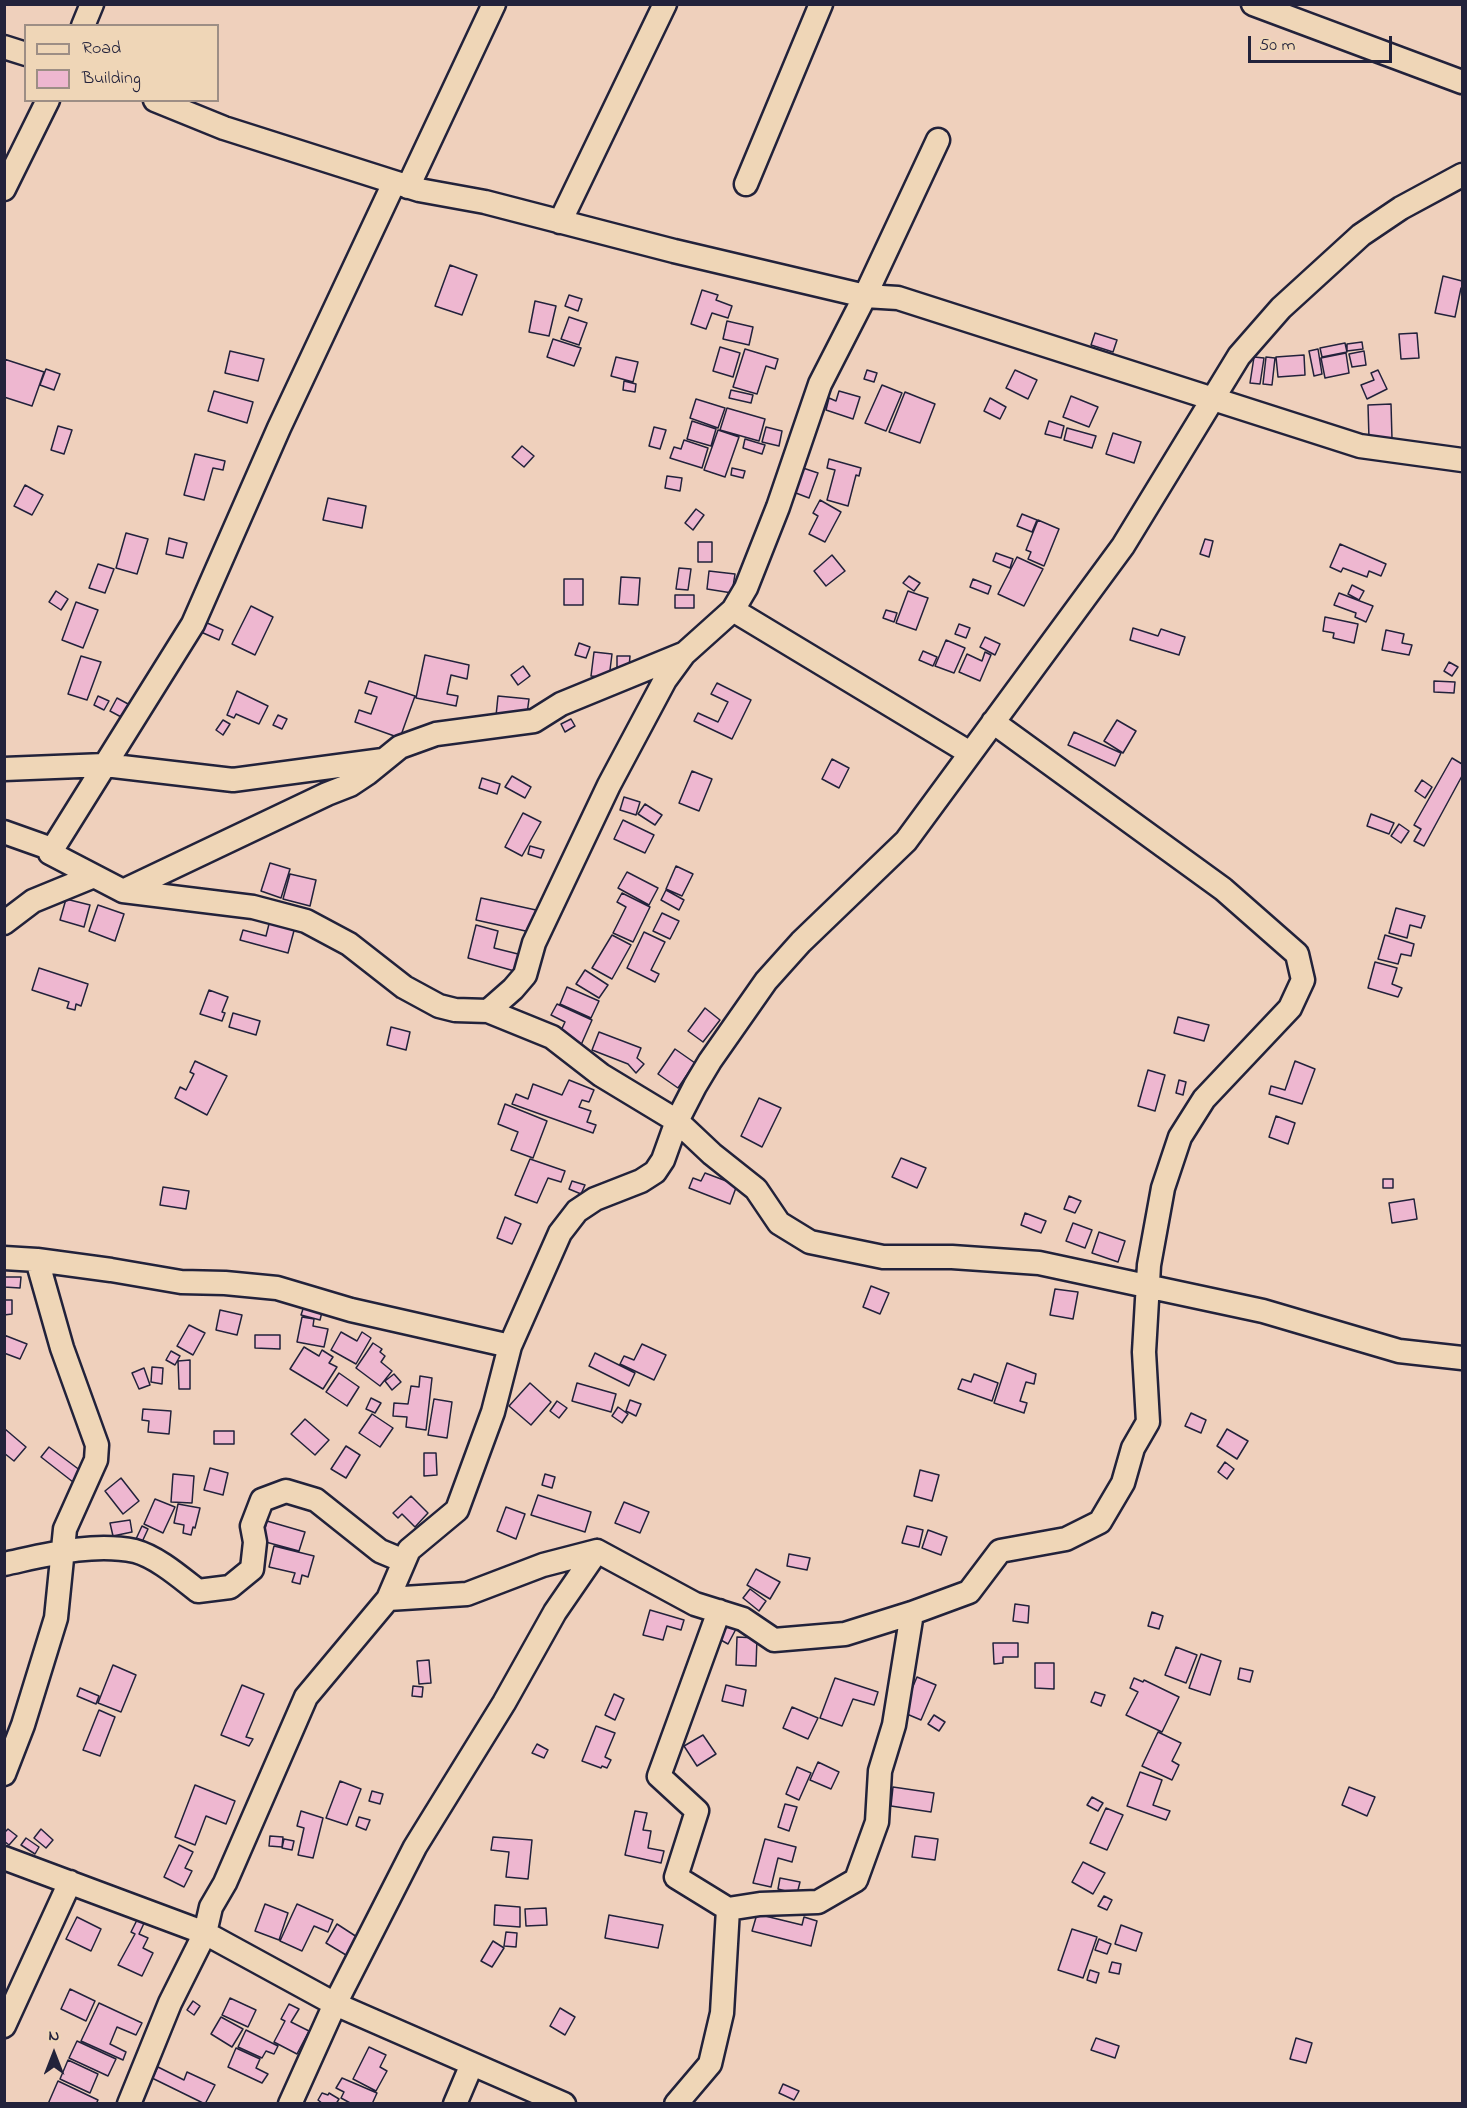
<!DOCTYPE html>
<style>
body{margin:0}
#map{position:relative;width:1467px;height:2108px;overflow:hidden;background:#efd0bc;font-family:"Indie Flower",sans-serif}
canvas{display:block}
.frame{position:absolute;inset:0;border:6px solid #22223b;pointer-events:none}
.legend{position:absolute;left:24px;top:24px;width:195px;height:78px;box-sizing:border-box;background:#efd6b7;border:2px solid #9d8e85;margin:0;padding:8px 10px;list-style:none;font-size:18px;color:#22223b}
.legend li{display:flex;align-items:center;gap:12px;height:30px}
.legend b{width:30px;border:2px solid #9d8e85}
.north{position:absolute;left:24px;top:2024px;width:60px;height:60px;-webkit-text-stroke:4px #efd6b7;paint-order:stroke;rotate:0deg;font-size:16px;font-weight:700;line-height:24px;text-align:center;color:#22223b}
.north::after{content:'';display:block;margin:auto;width:21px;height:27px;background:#22223b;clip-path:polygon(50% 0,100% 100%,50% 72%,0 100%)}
.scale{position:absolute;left:1248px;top:36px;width:144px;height:27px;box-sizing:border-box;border:3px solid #22223b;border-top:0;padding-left:8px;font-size:18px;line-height:21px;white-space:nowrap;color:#22223b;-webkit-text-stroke:4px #efd6b7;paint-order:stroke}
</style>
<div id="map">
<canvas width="1467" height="2108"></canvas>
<div class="frame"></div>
<ul class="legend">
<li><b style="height:8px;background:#efd6b7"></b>Road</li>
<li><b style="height:16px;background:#eeb7d0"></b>Building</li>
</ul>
<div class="north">N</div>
<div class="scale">50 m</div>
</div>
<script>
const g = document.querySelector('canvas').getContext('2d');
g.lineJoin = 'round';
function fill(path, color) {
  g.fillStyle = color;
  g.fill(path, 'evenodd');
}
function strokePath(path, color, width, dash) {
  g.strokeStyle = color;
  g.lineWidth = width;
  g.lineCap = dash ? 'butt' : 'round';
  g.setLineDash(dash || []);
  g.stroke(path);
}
const building = new Path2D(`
 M450,265L477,275L462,315L435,306Z
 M1443,276L1462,281V288H1461L1455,317L1435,313Z
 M702,290L718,295L716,300L732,306L728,318L712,313L706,329L691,324Z
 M569,295L582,299L578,311L565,306Z
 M535,301L556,306L549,336L529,332Z
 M569,317L587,323L579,345L561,339Z
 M727,321L753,327L749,345L723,339Z
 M1095,333L1117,340L1113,352L1091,345Z
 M1417,333L1419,358L1401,359L1399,334Z
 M553,339L581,348L574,366L547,357Z
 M1362,342L1363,349L1347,351V344Z
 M1345,343L1347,352L1322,357L1320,348Z
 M720,347L740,353L733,377L713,371Z
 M745,349L778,359L775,369L766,366L757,394L733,387Z
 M1318,349L1322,374L1314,376L1309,351Z
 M230,351L264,359L258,381L225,373Z
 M1364,351L1366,365L1352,367L1349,354Z
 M1346,353L1349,373L1325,378L1321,358Z
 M1304,355L1305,375L1278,377L1276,357Z
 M616,357L638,362L633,382L611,376Z
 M1254,357L1264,358L1260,384L1250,383Z
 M1266,357L1275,358L1272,385L1263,384Z
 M4,359L44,372L32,406L4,397Z
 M46,369L60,374L54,390L40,385Z
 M867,370L877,373L874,382L864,379Z
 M1015,370L1037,380L1028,399L1006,388Z
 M1378,370L1387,389L1367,399L1361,385L1374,380L1371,373Z
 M624,381L636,384L635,392L623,390Z
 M882,385L902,393L886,431L865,423Z
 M731,390L753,395L751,403L729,398Z
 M214,391L253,402L247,423L208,411Z
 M839,391L860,397L853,419L826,410L829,398L836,401Z
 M905,392L935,404L920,443L889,432Z
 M1071,396L1098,407L1089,427L1063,417Z
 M990,398L1006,407L1000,419L984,411Z
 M696,399L725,408L718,428L690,418Z
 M1391,404L1392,439H1369L1368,405Z
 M727,408L765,419L759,441L720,430Z
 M692,421L716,429L711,446L687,439Z
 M1049,421L1064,426L1061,438L1045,434Z
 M58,426L72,430L64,454L51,450Z
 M654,427L666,430L660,449L649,446Z
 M766,427L782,431L779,446L762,442Z
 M1067,428L1096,436L1092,448L1064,440Z
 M718,430L739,437L725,477L704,470Z
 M1113,433L1141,442L1134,463L1106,454Z
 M745,439L765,445L762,454L743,448Z
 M684,440L708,448L702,468L670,458L674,447L681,449Z
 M522,446L534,456L524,467L512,457Z
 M195,454L225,461L223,470L213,468L204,500L184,495Z
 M829,459L861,468L859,476L856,475L848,506L827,500L835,470L827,468Z
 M797,466L818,473L809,498L788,490Z
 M732,468L745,471L743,478L731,475Z
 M667,476L682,478L680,491L665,488Z
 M25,485L43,495L32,515L14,506Z
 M328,498L366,506L362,528L323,520Z
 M820,500L841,512L825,542L809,534L818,516L813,513Z
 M696,509L704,515L693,530L685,523Z
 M1022,514L1037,520L1032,532L1017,526Z
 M1038,520L1059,529L1044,566L1028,559L1031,552L1026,550Z
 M126,533L148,539L137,574L116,568Z
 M169,538L187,543L183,558L166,554Z
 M1205,539L1213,541L1209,557L1200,554Z
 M698,542H712V562H698Z
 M1340,544L1386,564L1381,576L1369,571L1367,577L1343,568L1341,572L1330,567Z
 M996,553L1013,559L1010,568L993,561Z
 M832,555L845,571L826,586L814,571Z
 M1017,557L1043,569L1024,606L998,594Z
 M98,564L114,569L105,593L89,588Z
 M679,568L691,569L688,590L676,589Z
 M709,571L735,574L732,593L707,589Z
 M909,576L920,583L914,591L903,583Z
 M621,577L640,578L638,605L619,604Z
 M564,579H583V605H564Z
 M973,579L991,586L988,594L970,587Z
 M1352,585L1364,591L1359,600L1348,594Z
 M56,591L68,599L61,610L49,602Z
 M908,591L928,598L916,630L896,623Z
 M1339,593L1373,606L1366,622L1355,617L1356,613L1334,605Z
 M675,595H694V608H675Z
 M76,602L98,610L83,648L62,640Z
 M251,606L273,617L255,655L232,644Z
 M886,610L897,613L894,622L883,618Z
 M1325,617L1358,624L1354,643L1333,638L1334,633L1323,631Z
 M205,622L223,630L219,640L201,632Z
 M959,624L970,628L966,638L955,634Z
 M1133,628L1158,636L1161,629L1185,637L1179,655L1130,640Z
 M1386,630L1404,634L1402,643L1412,645L1409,655L1382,650Z
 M985,637L1000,644L995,655L980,647Z
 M946,640L965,648L954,673L935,666Z
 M579,643L590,647L586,658L575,655Z
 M923,651L937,657L933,666L919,660Z
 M594,652L612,654L609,678L591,676Z
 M985,652L991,655L980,681L959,672L967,654L982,661Z
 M425,655L469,665L467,679L451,675L447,694L458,696L456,706L416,698Z
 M81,656L101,662L87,700L68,694Z
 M617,656H630L629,668L617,667Z
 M1449,662L1458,667L1452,676L1444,671Z
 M523,666L530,676L518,685L511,675Z
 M369,681L415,696L400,738L355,722L359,710L371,714L377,697L365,693Z
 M1434,681L1455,682L1454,693L1434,692Z
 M717,683L751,700L732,739L694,721L698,713L718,722L728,702L711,694Z
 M237,691L268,706L259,724L236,714L234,718L227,715Z
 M98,696L109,701L104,710L94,705Z
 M498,696L529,699L526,721L496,716Z
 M117,698L130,705L123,718L110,711Z
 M278,715L287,719L282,729L273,725Z
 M571,719L575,726L565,732L561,724Z
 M223,720L230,724L223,735L216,730Z
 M1117,720L1136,731L1123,753L1104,741Z
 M1074,732L1121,753L1115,766L1068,745Z
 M1452,758L1462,764V776L1424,846L1414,841L1421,829L1414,825Z
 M832,759L849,768L839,788L822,779Z
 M692,771L712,779L699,811L679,803Z
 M512,776L531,787L525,798L505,787Z
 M482,778L500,784L497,794L479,788Z
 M1422,780L1432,787L1425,798L1415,791Z
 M624,797L640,802L636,815L620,810Z
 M645,804L662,815L655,825L638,814Z
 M523,813L541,822L522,856L505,847Z
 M1371,814L1394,823L1389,834L1367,826Z
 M623,820L654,835L645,853L614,839Z
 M1399,824L1409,831L1401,843L1391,836Z
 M530,846L544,850L541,858L528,854Z
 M270,863L290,869L281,898L261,891Z
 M676,866L693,874L682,896L666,889Z
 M627,872L658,888L649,905L618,888Z
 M290,874L316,880L310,906L283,899Z
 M666,890L684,900L679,910L661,900Z
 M622,893L650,907L633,942L613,933L626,907L617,902Z
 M481,898L536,910L530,932L476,920Z
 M66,899L90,905L84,927L60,920Z
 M98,905L124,914L115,941L89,931Z
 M1396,908L1425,916L1421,928L1410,925L1407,938L1389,933Z
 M662,913L679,921L670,939L653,931Z
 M270,920L295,927L288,953L240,940L243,930L266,936Z
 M476,925L498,931L494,948L522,955L518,972L468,958Z
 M644,932L665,942L651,970L659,974L655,982L627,968Z
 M612,935L631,945L612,979L592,968Z
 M1385,935L1414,944L1411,956L1401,954L1398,964L1378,959Z
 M1375,962L1397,968L1392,984L1402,988L1398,997L1368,988Z
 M39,968L88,984L81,1006L76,1004L75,1010L67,1008L69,1002L32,990Z
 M585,970L608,985L599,998L576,984Z
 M567,987L599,1001L591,1018L560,1004Z
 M209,990L228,997L222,1012L225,1013L222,1021L200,1014Z
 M557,1004L592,1020L581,1045L559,1035L565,1022L551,1015Z
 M705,1008L720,1020L703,1042L688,1031Z
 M233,1013L260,1021L256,1035L229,1027Z
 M1178,1017L1209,1025L1204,1041L1174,1033Z
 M391,1027L410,1032L406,1050L387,1045Z
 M599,1032L641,1048L637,1058L644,1064L636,1073L628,1064L592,1050Z
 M675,1049L695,1063L678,1088L658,1074Z
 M195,1061L227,1076L207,1115L175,1098L180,1087L186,1090L194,1074L190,1072Z
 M1295,1061L1315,1069L1302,1104L1269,1094L1271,1086L1285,1090Z
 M1148,1070L1165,1075L1155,1111L1138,1106Z
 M569,1080L594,1090L589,1102L582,1100L579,1107L591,1111L587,1122L596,1125L593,1133L512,1104L516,1094L528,1099L533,1084L562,1095Z
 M1179,1080L1186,1082L1183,1095L1176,1093Z
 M759,1098L781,1108L762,1147L741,1136Z
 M505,1104L547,1121L533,1158L511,1150L518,1132L498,1124Z
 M1276,1116L1295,1123L1288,1144L1269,1137Z
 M901,1158L926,1168L917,1188L892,1177Z
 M530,1159L565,1171L561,1182L548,1178L537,1203L515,1195Z
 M705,1173L737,1185L730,1204L689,1188L693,1178L701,1181Z
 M1383,1179H1393V1188H1383Z
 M572,1181L585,1185L581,1194L569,1189Z
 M163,1187L189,1191L186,1209L160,1205Z
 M1069,1196L1081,1201L1075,1213L1064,1209Z
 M1414,1199L1417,1219L1392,1223L1389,1203Z
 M1025,1213L1046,1221L1041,1233L1021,1225Z
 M505,1217L521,1224L512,1244L497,1238Z
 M1073,1223L1092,1230L1085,1248L1066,1241Z
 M1099,1232L1125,1241L1118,1262L1092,1253Z
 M4,1277H21L20,1288L4,1287Z
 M871,1286L889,1293L880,1314L863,1307Z
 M1055,1289L1078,1292L1073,1319L1050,1315Z
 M4,1300H12V1314L4,1315Z
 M305,1303L323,1308L320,1320L301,1315Z
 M220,1310L242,1315L237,1335L216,1330Z
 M302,1317L314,1319L313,1326L328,1329L324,1347L297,1342Z
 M189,1325L205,1333L193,1355L177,1346Z
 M341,1332L357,1341L362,1332L371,1338L356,1364L331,1350Z
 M4,1335L27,1344L20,1359L4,1353Z
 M255,1335H280V1349L255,1348Z
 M373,1343L382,1349L380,1352L385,1356L381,1362L392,1371L380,1386L356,1368Z
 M642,1344L666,1355L654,1380L620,1364L624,1356L634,1360Z
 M304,1347L319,1356L322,1350L333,1357L329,1363L337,1367L323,1389L290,1369Z
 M171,1351L180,1356L175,1365L166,1360Z
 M595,1353L635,1373L629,1386L589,1366Z
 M190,1360V1389H179L178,1361Z
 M1007,1363L1036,1374L1034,1384L1026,1382L1020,1401L1027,1403L1024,1413L994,1403Z
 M152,1367L163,1368L162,1384L151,1382Z
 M144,1368L150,1385L139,1389L132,1373Z
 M339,1373L359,1387L347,1406L326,1392Z
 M394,1374L401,1382L392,1390L385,1381Z
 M974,1374L998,1383L992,1401L958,1389L962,1379L971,1382Z
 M420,1376L432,1378L426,1430L406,1427L407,1417L393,1416L394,1403L408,1404L411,1386L419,1387Z
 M530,1383L551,1402L531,1425L509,1406Z
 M577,1383L616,1394L611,1412L572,1401Z
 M371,1398L381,1403L375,1413L366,1409Z
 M434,1399L452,1402L447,1438L428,1435Z
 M630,1400L641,1404L636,1416L626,1411Z
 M557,1401L567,1408L559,1418L550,1411Z
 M618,1407L628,1414L622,1423L612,1416Z
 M143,1409L171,1411L169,1434L148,1432L149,1421L142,1420Z
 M1191,1413L1206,1420L1201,1433L1185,1426Z
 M372,1414L393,1428L380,1447L359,1433Z
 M305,1419L329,1440L315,1455L291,1434Z
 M5,1429L26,1447L14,1461L4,1453Z
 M1227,1429L1248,1441L1237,1459L1217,1446Z
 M214,1431H234V1444H214Z
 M346,1446L360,1455L346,1478L331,1469Z
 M49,1447L81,1471L73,1482L41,1457Z
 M424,1453H436L437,1475L424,1476Z
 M1225,1462L1234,1469L1227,1479L1218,1472Z
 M210,1468L228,1473L223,1495L204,1490Z
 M920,1470L939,1475L932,1501L914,1496Z
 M173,1474L194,1476L192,1503L171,1502Z
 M545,1474L555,1477L552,1488L542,1485Z
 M121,1478L139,1501L123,1514L105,1491Z
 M538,1495L591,1512L585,1532L531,1515Z
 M411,1496L428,1513L415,1527L402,1514L398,1518L393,1513Z
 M155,1499L175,1507L163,1533L144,1524Z
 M624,1502L649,1512L640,1533L615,1523Z
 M178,1504L200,1508L195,1528L193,1527L191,1535L183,1533L184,1525L174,1523Z
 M506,1507L525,1514L516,1539L497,1531Z
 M130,1520L132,1532L113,1536L110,1523Z
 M267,1521L305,1532L299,1551L262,1541Z
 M142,1526L148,1529L142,1542L136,1539Z
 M907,1526L923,1530L919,1547L902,1543Z
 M928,1530L947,1537L941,1555L922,1548Z
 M274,1546L314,1556L308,1577L302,1575L300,1584L292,1582L295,1573L269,1567Z
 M789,1554L810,1558L807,1570L787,1566Z
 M756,1569L780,1582L770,1599L747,1585Z
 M750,1589L766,1601L759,1611L743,1598Z
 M1015,1604L1029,1606L1028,1623L1013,1621Z
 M650,1610L684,1620L681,1630L667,1626L663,1640L643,1635Z
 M1152,1612L1163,1616L1159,1629L1148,1626Z
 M727,1624L736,1629L728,1644L719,1639Z
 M737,1637L757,1638L756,1666L736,1665Z
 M993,1643H1018V1657H1003V1663L994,1664Z
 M1176,1647L1197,1655L1186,1683L1165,1675Z
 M1201,1654L1221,1661L1210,1695L1189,1688Z
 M429,1660L431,1683L419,1684L417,1661Z
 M1035,1663H1054V1689L1035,1688Z
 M113,1665L136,1675L121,1712L98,1703Z
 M1240,1668L1253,1671L1250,1682L1238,1679Z
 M917,1677L936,1685L921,1720L902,1712Z
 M835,1678L878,1692L874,1705L853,1699L842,1726L820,1718Z
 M1134,1678L1143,1682L1144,1680L1179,1697L1162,1732L1126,1715L1138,1692L1130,1688Z
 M242,1685L264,1694L246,1737L253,1739L249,1746L221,1735Z
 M726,1685L746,1690L743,1706L722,1701Z
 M413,1686L423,1687L422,1697L412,1696Z
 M80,1688L99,1696L96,1704L77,1696Z
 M1095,1692L1105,1695L1101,1706L1091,1702Z
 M614,1694L624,1699L615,1720L605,1715Z
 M792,1707L818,1718L808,1739L783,1728Z
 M99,1710L115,1717L100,1756L83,1750Z
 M934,1715L945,1722L939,1731L928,1724Z
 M596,1726L615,1733L605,1757L611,1760L607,1768L602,1766L601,1768L582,1761Z
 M1158,1732L1181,1743L1172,1761L1179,1765L1172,1780L1142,1766Z
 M703,1735L716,1754L697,1766L684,1746Z
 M537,1744L548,1750L544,1758L532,1753Z
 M818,1762L839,1772L831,1789L810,1780Z
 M797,1767L811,1773L799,1800L786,1794Z
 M1140,1772L1162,1780L1153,1805L1170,1811L1166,1820L1127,1806Z
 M340,1781L361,1789L347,1825L326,1818Z
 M195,1785L235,1801L226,1824L206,1816L195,1845L175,1837Z
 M893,1787L934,1793L931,1812L891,1806Z
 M1349,1787L1375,1797L1367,1816L1342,1805Z
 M372,1791L383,1794L380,1804L369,1801Z
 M1092,1797L1103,1803L1098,1811L1087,1805Z
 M785,1804L797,1807L789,1831L778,1827Z
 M1106,1808L1123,1815L1107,1850L1090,1843Z
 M301,1811L323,1818L313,1858L298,1855L304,1828L297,1826Z
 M635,1811L647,1813L643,1830L651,1831L648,1848L664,1851L661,1863L625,1855Z
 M359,1817L370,1820L366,1830L356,1826Z
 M8,1829L17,1836L9,1845L4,1841V1833Z
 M41,1829L53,1840L46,1848L34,1838Z
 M270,1836L283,1837L282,1847L269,1846Z
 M915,1836L938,1839L935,1860L912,1857Z
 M493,1837L532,1840L528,1879L506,1877L509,1852L491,1850Z
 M26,1838L39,1847L35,1854L21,1845Z
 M284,1839L294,1841L292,1850L282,1848Z
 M765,1839L796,1847L792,1862L778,1858L771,1887L753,1883Z
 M179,1845L193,1852L185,1868L192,1871L184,1887L164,1877Z
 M1083,1862L1105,1873L1093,1894L1072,1882Z
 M780,1878L800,1882L797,1894L778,1889Z
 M1104,1896L1112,1900L1107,1910L1098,1906Z
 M265,1904L288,1913L279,1940L255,1931Z
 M297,1904L333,1920L328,1932L314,1926L302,1951L280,1941Z
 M495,1905L520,1907V1927L494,1925Z
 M546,1908L547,1925L526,1926L525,1909Z
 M757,1914L802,1925L804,1917L817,1921L811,1946L752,1931Z
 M609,1915L663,1925L658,1948L605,1938Z
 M139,1916L146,1919L139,1934L148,1938L143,1948L153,1953L142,1976L118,1965L135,1934L131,1932Z
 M77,1917L101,1929L91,1951L66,1939Z
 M337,1924L357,1937L346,1955L326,1943Z
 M1121,1925L1142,1933L1136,1951L1115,1944Z
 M1072,1929L1097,1937L1083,1978L1058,1970Z
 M506,1932L517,1933L516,1947L504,1946Z
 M1099,1939L1111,1944L1107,1954L1095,1950Z
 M493,1941L504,1948L492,1967L481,1961Z
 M1112,1962L1121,1964L1119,1974L1109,1972Z
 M1090,1970L1099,1973L1096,1983L1087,1980Z
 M70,1989L95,2001L86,2021L61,2009Z
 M230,1998L256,2010L248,2027L222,2015Z
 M193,2001L200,2006L194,2015L187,2010Z
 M99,2003L142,2023L136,2035L117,2027L110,2044L126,2052L123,2060L81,2041Z
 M289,2004L299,2009L291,2022L309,2031L297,2054L274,2042L285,2021L281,2019Z
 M560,2008L575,2017L565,2035L550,2026Z
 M221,2017L243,2029L232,2047L211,2034Z
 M246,2030L278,2046L274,2054L266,2051L262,2058L238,2047Z
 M1096,2038L1119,2046L1115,2058L1091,2050Z
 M1296,2038L1312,2043L1306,2063L1290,2059Z
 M77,2041L116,2059L108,2076L69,2058Z
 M369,2047L386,2055L380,2067L387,2071L376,2091L353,2079Z
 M236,2048L260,2059L256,2068L268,2074L262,2083L228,2067Z
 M68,2060L98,2074L90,2093L60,2079Z
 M158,2067L184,2080L187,2072L215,2085L205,2104L152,2078Z
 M342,2078L377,2093L372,2104H352L341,2098L344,2092L336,2088Z
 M58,2081L98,2100L96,2104H48Z
 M783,2084L799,2091L794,2100L779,2093Z
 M322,2093L328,2095L329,2093L339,2099L336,2104H323L318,2100Z`);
const street = new Path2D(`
 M1253,4L1462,82
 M83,26L92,4
 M4,47L26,54
 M155,100L224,128L419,190L485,202L674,251L865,296L938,140
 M746,184L821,4
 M408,187L494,4
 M4,189L48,100
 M560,222L665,4
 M733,610L970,753
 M4,769L105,765L233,780L383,760
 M4,832L49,848L50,853L123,891L253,907L306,921L349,944L404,987L439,1006L455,1010L488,1011L552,1037L601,1075L677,1121L712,1154L756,1189L779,1223L810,1242L883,1257H952L1039,1263L1263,1311L1399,1351L1462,1358
 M50,853L193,624L279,428L394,183
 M123,891L327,794L350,785L368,773L400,747L436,734L534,721L561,704L683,654
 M4,923L33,901L94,876
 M488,1011L513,989L525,975L534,943L609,785L665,680L684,654L733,610L746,588L778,507L820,384L865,296L898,298L1360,446L1462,460
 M4,1258L37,1260L111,1270L181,1282L225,1283L277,1288L351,1310L510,1346
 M4,1564C46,1555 92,1542 135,1551C157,1557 180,1577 198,1591L230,1587L252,1569L255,1542L252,1526L262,1500L286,1491L316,1500L380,1551L404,1561
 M388,1599L467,1594L543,1565L597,1551L695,1604L743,1619L774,1640L845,1634L912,1613L969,1592L1000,1551L1066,1539L1100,1522L1123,1483L1133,1448L1148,1422L1144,1352L1149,1265L1163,1188L1180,1137L1204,1099L1290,1008L1303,980L1297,954L1223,889L993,722
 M4,1774L23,1725L56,1618L65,1529L96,1460L97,1445L62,1348L37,1260
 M4,1858L205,1933L335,2004L564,2104
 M728,1909L760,1904L818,1902L856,1880L877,1822L880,1771L894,1725L912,1613
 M4,2026L70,1882
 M129,2104L170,2003L205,1933L211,1907L225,1883L306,1697L388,1599L409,1550L457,1510L493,1412L510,1346L560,1233L577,1211L595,1199L641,1181L655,1172L663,1160L677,1121L695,1086L710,1061L766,981L801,942L906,841L1123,546L1239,356L1281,308L1361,235L1401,208L1462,175
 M290,2104L335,2004L415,1847L504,1703L555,1612L597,1551
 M455,2104L472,2064
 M676,2104L710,2064L722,2013L728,1909L676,1877L697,1811L659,1776L719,1611`);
fill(building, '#eeb7d0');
strokePath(building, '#22223b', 1.5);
strokePath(street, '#22223b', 27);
strokePath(street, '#efd6b7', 22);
</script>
